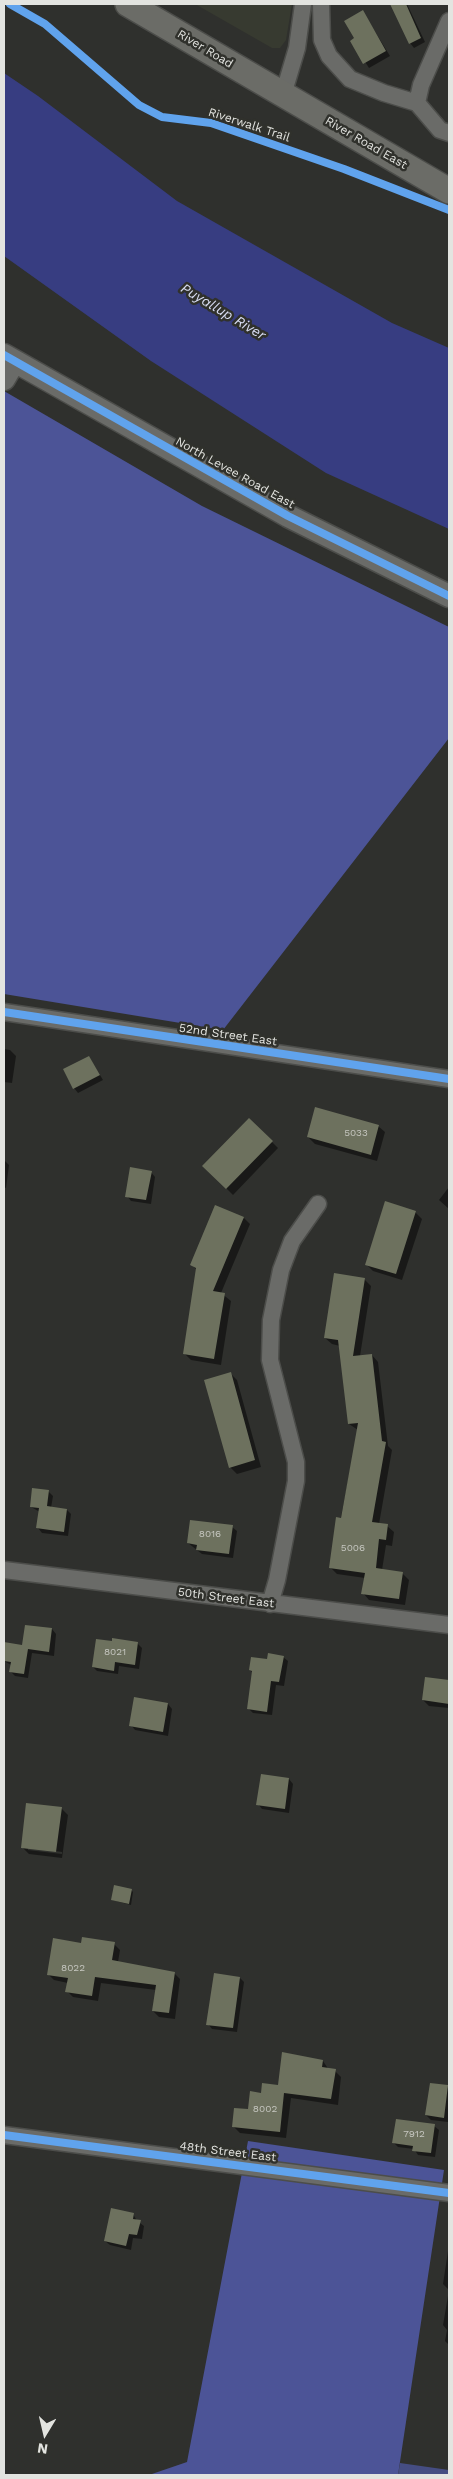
<!DOCTYPE html>
<style>
body{margin:0}
#map{position:relative;width:453px;height:2479px;overflow:hidden;background:#2f302d;font-family:"Work Sans",sans-serif}
canvas{display:block}
.frame{position:absolute;inset:0;border:5px solid #e3e4e0;pointer-events:none}
.north{position:absolute;left:20px;top:2409px;width:50px;height:50px;-webkit-text-stroke:4px #30312c;paint-order:stroke;rotate:189deg;font-size:14px;font-weight:700;line-height:20px;text-align:center;color:#e3e4e0}
.north::after{content:'';display:block;margin:auto;width:18px;height:22px;background:#e3e4e0;clip-path:polygon(50% 0,100% 100%,50% 72%,0 100%)}
</style>
<div id="map">
<canvas width="453" height="2479"></canvas>
<div class="frame"></div>
<div class="north">N</div>
</div>
<script>
const g = document.querySelector('canvas').getContext('2d');
g.lineJoin = 'round';
function fill(path, color) {
  g.fillStyle = color;
  g.fill(path, 'evenodd');
}
function strokePath(path, color, width, dash) {
  g.strokeStyle = color;
  g.lineWidth = width;
  g.lineCap = dash ? 'butt' : 'round';
  g.setLineDash(dash || []);
  g.stroke(path);
}
function drawText(font, color, halo, rows, align = 'center') {
  g.font = font + ' "Work Sans",sans-serif';
  g.lineWidth = 5;
  g.setLineDash([]);
  g.textBaseline = 'middle';
  g.strokeStyle = halo;
  g.fillStyle = color;
  for (const [text, x, y, turn = 0] of rows) {
    g.save();
    g.translate(x, y);
    g.rotate((+turn || 0) * Math.PI / 180);
    g.textAlign = isNaN(turn) ? turn : align;
    if (halo) g.strokeText(text, 0, 0);
    g.fillText(text, 0, 0);
    g.restore();
  }
}
const built = new Path2D(`
 M195,4H292L286,40L280,48H272Z`);
const green = new Path2D(`
 M400,2463L449,2470V2475H398Z`);
const forest = new Path2D(`
 M4,391L202,506L449,627V738L223,1030L4,994Z
 M248,2141L444,2170L398,2475H149L187,2462Z`);
const water = new Path2D(`
 M4,73L38,96L177,201L392,323L449,348V529L326,473L151,361L4,256Z`);
const shadow = new Path2D(`
 M391,4H410H407L425,42L414,48L410,43Z
 M363,12L390,56L369,68L352,41L356,39Z
 M4,1049L10,1050L16,1056L12,1083L4,1082Z
 M89,1057L103,1080L78,1093L74,1088Z
 M249,1119L278,1148L233,1195L204,1166Z
 M378,1126L385,1132L377,1161L315,1144L308,1137Z
 M4,1160L9,1165L6,1188L4,1187Z
 M151,1172L155,1177L151,1204L131,1201L127,1196Z
 M449,1187V1209L439,1200Z
 M415,1212L422,1219L402,1280L373,1271L366,1264Z
 M244,1218L250,1224L221,1293L231,1301L221,1365L191,1360L184,1353L197,1270L192,1265Z
 M364,1279L371,1286L360,1356L372,1355L378,1362L388,1446L392,1450L379,1524L387,1526L394,1532L392,1546L386,1545L382,1570L402,1573L409,1580L405,1605L369,1600L363,1593L365,1578L337,1574L331,1568L358,1430L349,1424L340,1346L332,1344L325,1338Z
 M231,1374L237,1380L261,1467L237,1474L230,1467Z
 M48,1491L53,1496L51,1508L67,1510L71,1514L68,1536L42,1533L38,1528L40,1512L31,1507Z
 M232,1527L237,1531L233,1558L202,1554L188,1543Z
 M26,1626L52,1629L56,1634L54,1656L32,1653L28,1678L15,1676L11,1672V1665L4,1661L5,1644L23,1646Z
 M137,1643L142,1648L139,1669L119,1666L118,1674L97,1671L93,1667Z
 M283,1657L288,1661L284,1686L276,1685L272,1715L253,1713L248,1708L253,1673L250,1670L268,1660Z
 M426,1678L449,1682V1708L429,1706L423,1700Z
 M135,1698L168,1704L172,1709L168,1736L135,1730L131,1725Z
 M262,1775L289,1779L293,1784L289,1813L262,1809L258,1804Z
 M61,1808L68,1815L62,1858L29,1854L22,1847ZM28,1847L62,1852V1854L28,1850Z
 M131,1890L133,1892L131,1905L112,1900Z
 M114,1944L120,1950L118,1962L174,1973L180,1979L175,2019L159,2017L153,2011L156,1990L101,1983L98,2001L73,1997L67,1991L68,1983L54,1980L48,1974L82,1945Z
 M240,1978L244,1982L237,2032L212,2029L208,2024Z
 M323,2061L329,2070L335,2071L341,2077L338,2105L291,2098L286,2138L240,2133L233,2126L263,2094Z
 M431,2084L449,2088L448,2122L431,2120L426,2115Z
 M434,2126L439,2130L435,2157L418,2155L414,2149L398,2147L394,2143Z
 M133,2214L137,2221L144,2226L142,2239L133,2238L131,2250L110,2245L105,2241Z
 M448,2251H449V2345L445,2341L447,2330L443,2325L449,2290L443,2284Z`);
const building = new Path2D(`
 M390,4H406L421,38L409,44Z
 M363,10L386,51L363,64L350,41L354,38L344,21Z
 M89,1056L100,1075L73,1089L63,1069Z
 M315,1107L379,1125L371,1155L307,1137Z
 M249,1118L273,1141L226,1189L202,1166Z
 M130,1167L152,1171L146,1200L125,1197Z
 M385,1201L416,1211L396,1274L365,1265Z
 M215,1205L244,1217L213,1291L225,1293L214,1359L183,1354L196,1268L190,1265Z
 M334,1273L365,1278L353,1356L372,1354L382,1441L386,1442L372,1522L388,1524L386,1540L379,1539L376,1568L403,1572L399,1599L361,1594L365,1573L329,1568L336,1517L341,1518L358,1423L348,1424L338,1340L324,1338Z
 M231,1372L255,1460L229,1468L204,1380Z
 M32,1488L49,1490L47,1506L67,1509L64,1532L36,1528L39,1508L30,1507Z
 M190,1520L233,1525L229,1554L196,1550L197,1545L187,1543Z
 M25,1625L52,1628L49,1652L28,1649L24,1674L9,1672L11,1662L4,1661V1642L22,1645Z
 M112,1638L138,1642L135,1665L115,1662L114,1671L92,1667L96,1639L112,1641Z
 M268,1653L284,1656L279,1682L271,1681L267,1712L247,1709L252,1671L249,1670L251,1657L267,1659Z
 M425,1677L449,1680V1704L422,1700Z
 M134,1697L168,1703L163,1732L129,1726Z
 M261,1774L289,1778L285,1809L256,1805Z
 M26,1803L62,1807L56,1852L21,1848Z
 M114,1885L132,1889L129,1904L111,1900Z
 M82,1937L115,1942L112,1960L175,1972L169,2013L152,2011L156,1985L95,1977L92,1996L65,1992L68,1978L47,1975L53,1938L81,1943Z
 M214,1973L240,1977L233,2028L206,2025Z
 M282,2052L323,2060L322,2067L336,2069L331,2099L284,2093L280,2132L232,2127L234,2108L248,2109L250,2091L261,2093L262,2083L278,2085Z
 M430,2083L448,2085L444,2118L425,2115Z
 M396,2119L435,2124L431,2153L412,2151L413,2146L392,2143Z
 M111,2208L134,2213L133,2219L141,2220L137,2235L129,2234L126,2246L104,2241Z`);
const street = new Path2D(`
 M321,4L322,40L329,56L350,79L384,93L417,103L440,130L449,133
 M283,95L297,48L303,4
 M417,103L421,85L449,21
 M4,1012L449,1079
 M4,1570L449,1625
 M270,1604L277,1580L296,1481V1462L270,1360L271,1320L281,1270L292,1241L318,1204
 M4,2135L449,2193`);
const secondary = new Path2D(`
 M4,355L288,516L449,596
 M4,379L14,362`);
const primary = new Path2D(`
 M128,4L449,191`);
const cycleway = new Path2D(`
 M10,4L45,24L139,105L162,117L211,123L344,169L449,210
 M4,355L288,516L449,596
 M4,1012L449,1079
 M4,2135L449,2193`);
const numberNames = [
 ["5033",356,1133],
 ["8016",210,1534],
 ["5006",353,1548],
 ["8021",115,1652],
 ["8022",73,1968],
 ["8002",265,2109],
 ["7912",414,2134]
];
const streetNames = [
 ["River Road",205,49,31],
 ["Riverwalk Trail",249,125,18],
 ["River Road East",366,143,30],
 ["North Levee Road East",235,473,29],
 ["52nd Street East",228,1035,8],
 ["50th Street East",226,1598,7],
 ["48th Street East",228,2152,7]
];
const waterNames = [
 ["Puyallup River",223,312,31]
];
fill(built, '#373a30');
fill(green, '#454d82');
fill(forest, '#4c5497');
fill(water, '#373d81');
fill(shadow, '#0007');
fill(building, '#6d715e');
strokePath(street, '#4c4d4a', 19);
strokePath(secondary, '#4c4d4a', 25);
strokePath(primary, '#4c4d4a', 28);
strokePath(street, '#6a6b68', 16);
strokePath(secondary, '#6a6b68', 22);
strokePath(primary, '#6b6c67', 25);
strokePath(cycleway, '#60a3ed', 8);
drawText('10px', '#c6c7c0', null, numberNames);
drawText('12px', '#e3e4e0', '#30312c', streetNames);
drawText('italic 14px', '#d7dcf2', '#30312c', waterNames);
</script>
